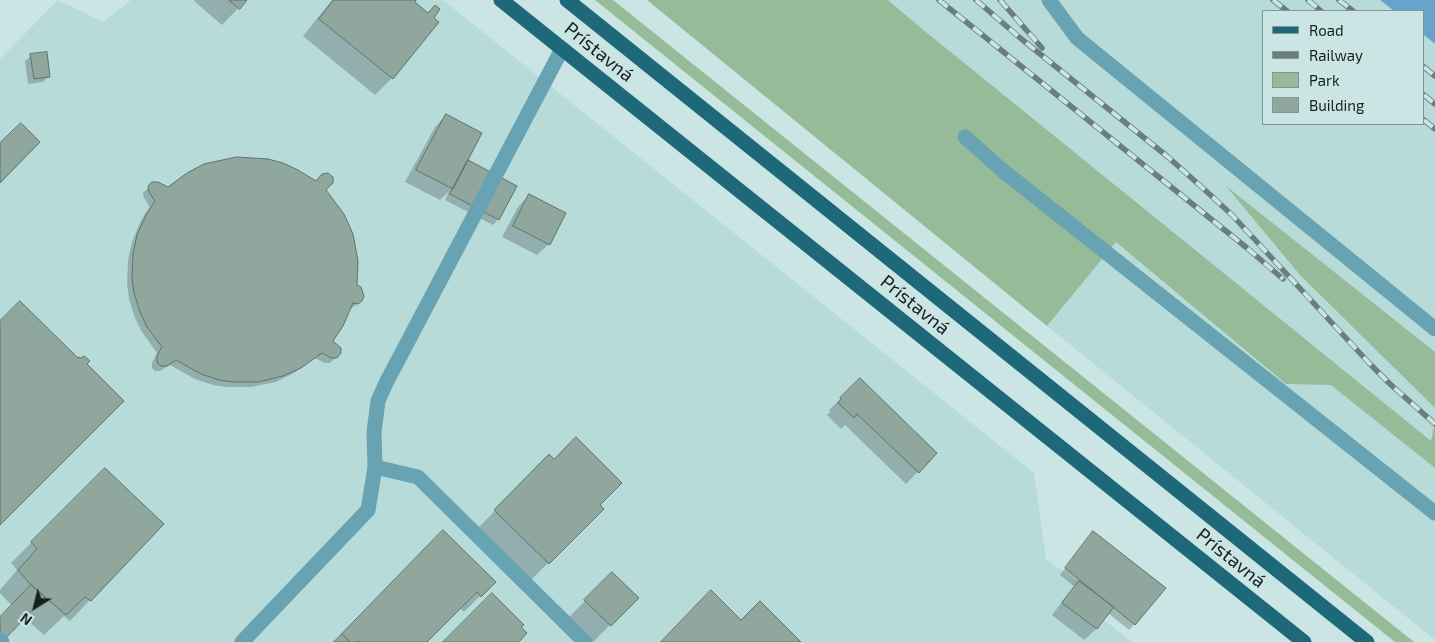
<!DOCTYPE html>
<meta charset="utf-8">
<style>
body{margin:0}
#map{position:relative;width:1435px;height:642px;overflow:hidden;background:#cae5e4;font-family:"Exo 2",sans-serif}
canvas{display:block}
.legend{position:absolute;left:1262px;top:10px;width:162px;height:115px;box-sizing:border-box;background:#cae5e4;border:1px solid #829696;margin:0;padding:6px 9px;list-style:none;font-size:15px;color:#162020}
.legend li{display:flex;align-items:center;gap:10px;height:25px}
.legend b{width:25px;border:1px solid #829696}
.north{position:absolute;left:10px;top:582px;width:50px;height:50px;-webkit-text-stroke:4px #cae5e4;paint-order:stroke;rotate:216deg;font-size:14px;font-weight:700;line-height:20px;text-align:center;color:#162020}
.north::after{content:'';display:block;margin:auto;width:18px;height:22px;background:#162020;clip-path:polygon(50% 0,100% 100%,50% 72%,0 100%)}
</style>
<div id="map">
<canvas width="1435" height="642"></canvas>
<ul class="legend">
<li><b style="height:6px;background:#1e6979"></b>Road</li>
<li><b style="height:6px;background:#6b7e7d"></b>Railway</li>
<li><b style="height:14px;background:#96bb99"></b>Park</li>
<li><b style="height:14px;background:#90a79e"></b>Building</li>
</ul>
<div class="north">N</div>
</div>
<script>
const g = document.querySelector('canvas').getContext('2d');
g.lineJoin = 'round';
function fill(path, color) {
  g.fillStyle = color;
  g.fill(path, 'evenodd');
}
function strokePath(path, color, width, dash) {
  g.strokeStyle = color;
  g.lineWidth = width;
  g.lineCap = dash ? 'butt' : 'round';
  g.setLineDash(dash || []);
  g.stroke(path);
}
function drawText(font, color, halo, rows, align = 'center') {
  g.font = font + ' "Exo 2",sans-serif';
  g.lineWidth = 5;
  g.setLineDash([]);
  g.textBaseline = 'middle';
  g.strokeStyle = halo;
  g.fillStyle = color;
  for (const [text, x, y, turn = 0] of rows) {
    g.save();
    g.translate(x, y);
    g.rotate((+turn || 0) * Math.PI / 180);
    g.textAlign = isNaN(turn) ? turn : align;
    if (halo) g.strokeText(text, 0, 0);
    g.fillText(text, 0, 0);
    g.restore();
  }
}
const built = new Path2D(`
 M58,0L103,22L131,0H443L1034,473L1046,559L1078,582L1063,603L1097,629L1104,620L1132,642H0V59Z
 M647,0H1380L1394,11H1264V124H1424V35L1435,44V640L1047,326Z`);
const green = new Path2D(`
 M595,0H613L1414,642H1395Z
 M647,0H888L921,28L1431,441L1435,421V468L1331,385L1286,384L1116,242L1047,326Z
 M1226,186L1435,352V408L1300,275Z`);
const water = new Path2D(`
 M1380,0H1435V44L1424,35V11H1394Z`);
const shadow = new Path2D(`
 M195,0H246L222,25L194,1Z
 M332,0H414L413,2L437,22L392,78L375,95L303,36Z
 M31,56L49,76L43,82L28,84L25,61Z
 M446,115L464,166L498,219L493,225L445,200L449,191L440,200L405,182L435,127Z
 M153,183L168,189L324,190L361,300L355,306L349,309L332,341L336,357L330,363H325L315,358L294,373L276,382L251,387H227L213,385L195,379L170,365L160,371H155L152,368V363L157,353L142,332L135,318L129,299L127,284L128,260L132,242L141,220L150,207L144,198L143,193Z
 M529,195L549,244L537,255L502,237L518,207Z
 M860,380L936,453L906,484L845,425L841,429L827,415L830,412L829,410Z
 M549,456L602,509L522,589L469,537Z
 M105,469L90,600L70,621L64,616L44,635L24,617L0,619L12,606L0,593V590L17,570L11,563Z
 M443,531L494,582L464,612L460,608L425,642H334Z
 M1088,539L1134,624L1129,630L1108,613L1096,629L1084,640L1052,615L1068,594L1075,587L1060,575Z
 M612,574L637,598L593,642H575L559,627Z`);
const building = new Path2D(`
 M229,0H247L240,9Z
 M334,0H416L415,2L428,13L435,5L440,9L434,18L439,22L393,79L319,19Z
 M47,52L50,77L34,79L30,54Z
 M446,114L482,133L453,189L416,170Z
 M21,123L40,142L0,183V143Z
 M237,157L268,159L283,163L298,170L316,181L322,174L328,173L333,177V183L326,190L344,214L353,234L358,261L357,285L361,287L364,296L362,301L358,304L353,303L343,326L333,341L341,348V353L337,358H331L322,353L301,368L283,376L258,382H234L219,380L201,374L176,360L167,366H161L157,363V356L162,347L147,327L140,312L134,293L132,278L133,254L137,235L147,213L155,201L149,192L148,186L152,182H158L168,187L187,173L204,164Z
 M468,160L517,186L499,220L450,194Z
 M529,194L566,213L550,245L513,226Z
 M20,301L78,358L79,357L81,358L84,356L90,361L87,364L124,401L0,525V321Z
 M860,378L937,453L919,473L857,414L854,418L838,403L841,399L840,398Z
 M576,437L622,483L600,505L604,509L549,564L494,510L549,454L554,459Z
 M105,468L164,524L91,601L85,597L66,615L31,585L18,570L37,549L31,542Z
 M443,530L496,582L481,597L477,592L427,642H360L359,641L358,642H350L342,634Z
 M1093,531L1166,588L1135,625L1065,568Z
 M612,572L639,598L611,626L584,600Z
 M1079,581L1114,607L1097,629L1062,603Z
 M31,585L45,597L2,642H0V617Z
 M711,590L741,620L760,601L801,642H661Z
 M492,593L524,625L521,627L527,633L519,642H443Z
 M342,634L350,642H334Z`);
const minor = new Path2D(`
 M1049,0L1077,38L1435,329
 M965,137L1002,170L1435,513
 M375,467L418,477L585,642
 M0,640L2,642
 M242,642L368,510L375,467L374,432L378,401L386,383L562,49`);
const major = new Path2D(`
 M501,0L1304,642
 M567,0L1367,642`);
const rail = new Path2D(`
 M939,0L1247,248L1283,279
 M976,0L1019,37L1168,157L1206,191L1232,215L1370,364L1390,384L1435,424
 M1000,0L1042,48
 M1273,0L1287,11
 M1308,0L1321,11
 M1339,0L1353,11
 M1424,67L1435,76
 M1424,95L1435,104
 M1424,120L1435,129`);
const streetNames = [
 ["Prístavná",599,52,39],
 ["Prístavná",915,305,39],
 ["Prístavná",1231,558,39]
];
fill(built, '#b7dbd9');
fill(green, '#96bb99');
fill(water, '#66a4cb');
fill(shadow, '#0003');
fill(building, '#90a79e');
strokePath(building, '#5e746b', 1);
strokePath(minor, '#67a3b2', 15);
strokePath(major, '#1e6979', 15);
strokePath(rail, '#6b7e7d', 5.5);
strokePath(rail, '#cae5e4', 4, [11]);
drawText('19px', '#162020', '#cae5e4', streetNames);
</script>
